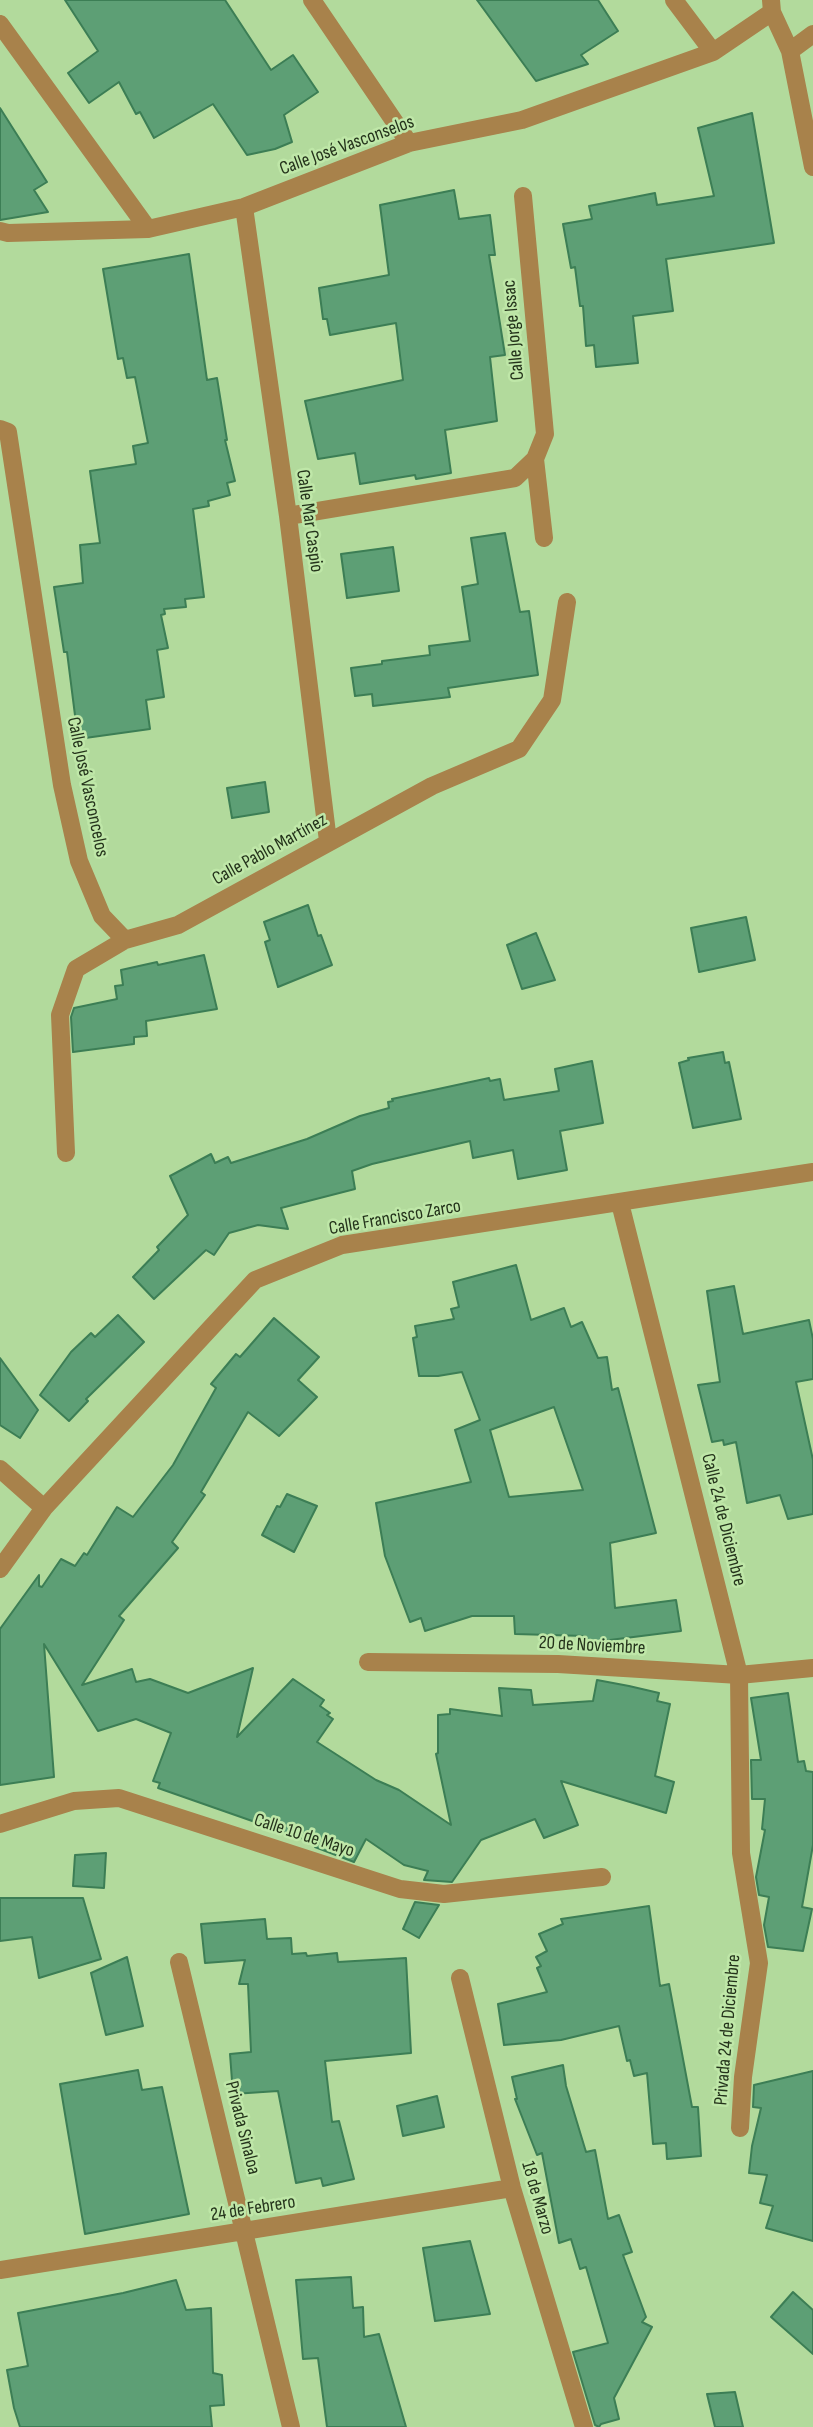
<!DOCTYPE html>
<meta charset="utf-8">
<style>
body{margin:0}
canvas{display:block;background:#b2da9c}
</style>
<canvas width="813" height="2427"></canvas>
<script>
const g = document.querySelector('canvas').getContext('2d');
g.lineJoin = 'round';
function fill(path, color) {
  g.fillStyle = color;
  g.fill(path, 'evenodd');
}
function strokePath(path, color, width, dash) {
  g.strokeStyle = color;
  g.lineWidth = width;
  g.lineCap = dash ? 'butt' : 'round';
  g.setLineDash(dash || []);
  g.stroke(path);
}
function drawText(font, color, halo, rows, align = 'center') {
  g.font = font + ' "Sofia Sans Condensed",sans-serif';
  g.lineWidth = 5;
  g.setLineDash([]);
  g.textBaseline = 'middle';
  g.strokeStyle = halo;
  g.fillStyle = color;
  for (const [text, x, y, turn = 0] of rows) {
    g.save();
    g.translate(x, y);
    g.rotate((+turn || 0) * Math.PI / 180);
    g.textAlign = isNaN(turn) ? turn : align;
    if (halo) g.strokeText(text, 0, 0);
    g.fillText(text, 0, 0);
    g.restore();
  }
}
const building = new Path2D(`
 M65,0H225L271,70L293,55L318,92L284,115L292,142L275,149L247,155L213,104L154,138L140,112L136,114L119,82L89,103L68,73L98,51Z
 M477,0H598L618,31L581,55L588,64L536,81Z
 M0,108L47,182L34,190L48,212L0,220Z
 M752,113L774,243L666,259L673,311L633,316L638,363L596,367L594,345L586,346L583,306H580L575,267L571,268L563,224L592,219L589,206L655,193L657,205L714,196L698,128Z
 M454,190L459,219L490,215L495,255H489L505,355L490,357L497,421L445,430L451,473L416,479L415,475L360,484L355,453L318,459L305,401L403,380L396,323L330,335L327,319H323L319,288L389,275L380,205Z
 M189,254L207,380L217,378L227,440H225L235,481L227,483L230,495L208,501L209,506L193,509L204,597L185,599L186,607L164,609L165,614L161,615L168,648L157,650L164,697L146,700L150,729L78,739L67,652H64L54,587L83,583L80,545L100,543L90,471L136,464L133,446L148,443L135,377L127,378L123,358L118,359L103,269Z
 M505,533L520,612L529,611L538,675L448,688L450,697L373,706L372,694L355,696L351,668L382,664V661L430,655L429,646L470,641L462,587L478,584L471,538Z
 M393,547L399,591L347,598L341,554Z
 M265,782L269,812L232,818L227,788Z
 M308,905L318,936L321,935L332,965L278,987L265,942L270,940L264,922Z
 M746,917L755,960L699,972L691,928Z
 M536,933L555,980L522,989L507,945Z
 M204,955L217,1009L146,1021L147,1036L134,1037V1044L73,1052L71,1017L74,1008L117,999L115,986L123,985L121,970L157,962L158,965Z
 M723,1052L725,1063L729,1062L741,1119L693,1128L679,1063L689,1060L688,1058Z
 M592,1061L603,1123L560,1131L567,1170L518,1179L513,1150L473,1158L470,1141L372,1164L352,1171L355,1189L281,1208L288,1229L258,1225L229,1233L214,1255L206,1250L154,1299L133,1277L159,1250L157,1247L188,1215L170,1176L211,1154L215,1163L228,1157L231,1163L307,1139L360,1116L389,1108L388,1102L393,1101L392,1099L489,1078L490,1081L500,1079L504,1100L559,1091L555,1069Z
 M516,1265L531,1320L564,1308L571,1327L582,1322L598,1358L607,1357L612,1390L618,1388L656,1533L610,1543L615,1608L676,1600L681,1631L586,1643L585,1636L515,1634L514,1616H472L425,1631L421,1618L410,1622L385,1556L376,1503L471,1482L455,1430L480,1420L462,1372L438,1376H419L413,1338L417,1337L415,1326L454,1319L451,1309L459,1307L453,1282ZM554,1407L583,1490L509,1497L490,1430Z
 M734,1286L743,1334L809,1320L813,1339V1379L796,1382L813,1460V1514L788,1519L780,1495L747,1503L736,1442L724,1445L723,1440L712,1442L698,1385L720,1382L707,1291Z
 M118,1315L144,1342L86,1399L88,1401L69,1421L40,1395L71,1352L91,1333L95,1337Z
 M274,1318L319,1357L298,1380L317,1397L279,1436L248,1412L201,1492L205,1495L172,1542L178,1548L119,1616L124,1620L82,1685L132,1669L136,1682L150,1679L188,1693L253,1668L237,1737L293,1679L324,1700L320,1706L330,1713L327,1715L333,1719L317,1742L376,1780L399,1790L451,1825L436,1754L438,1753V1715L450,1714V1709L502,1716L499,1688L531,1690L533,1705L593,1701L597,1680L629,1686L659,1693L657,1701L670,1704L655,1776L674,1782L666,1813L561,1781L578,1825L544,1838L535,1819L481,1840L452,1882L424,1880L428,1871L404,1865L366,1839L354,1862L315,1847V1843L158,1788L160,1783L153,1781L171,1733L136,1719L98,1731L44,1644L54,1777L0,1785V1629L39,1575V1586L42,1587L61,1559L75,1566L84,1553L87,1555L117,1507L133,1517L173,1465L216,1388L211,1384L236,1354L240,1357Z
 M0,1358L38,1410L20,1438L0,1425Z
 M287,1494L317,1506L294,1552L262,1535L277,1506L280,1507Z
 M788,1693L798,1762L804,1761L806,1771L813,1772V1845L802,1907L812,1909L803,1951L768,1947L764,1925L769,1897L759,1895L756,1877L765,1830L762,1829L765,1799H752L751,1760H761L751,1698Z
 M106,1853L104,1888L73,1886L75,1855Z
 M0,1898H83L101,1959L39,1978L32,1937L0,1941Z
 M415,1902L439,1905L419,1938L403,1929Z
 M649,1906L660,1986L669,1984L692,2107H698L701,2156L667,2159L666,2143L653,2144L647,2073L634,2076L630,2060L627,2061L619,2026L561,2040L504,2045L498,2004L547,1992L537,1968L541,1966L536,1957L547,1951L539,1934L563,1924L561,1919Z
 M265,1919L267,1939L291,1938L292,1954L306,1953L307,1956L337,1953L338,1962L406,1958L411,2053L325,2061L332,2122L339,2121L354,2179L323,2186L321,2178L296,2183L278,2091L233,2094L230,2054L251,2052L248,1984H239L245,1960L205,1963L201,1924Z
 M127,1957L143,2026L106,2035L91,1973Z
 M563,2065L566,2086L586,2152L595,2150L608,2219L619,2215L632,2252L623,2255L646,2317L642,2322L652,2327L614,2398L619,2419L601,2424L599,2427L595,2425L573,2352L608,2343L586,2267L580,2269L571,2239L559,2243L542,2153L537,2155L515,2099H517L512,2077Z
 M138,2070L142,2090L162,2087L189,2214L85,2234L60,2084Z
 M813,2071V2241L766,2228L773,2206L760,2203L767,2175L749,2173L752,2146L761,2108L753,2107L754,2085Z
 M437,2096L444,2127L403,2136L397,2106Z
 M470,2241L490,2314L435,2321L423,2248Z
 M351,2277L353,2308L363,2307L364,2337L379,2334L406,2427H327L318,2358L303,2359L296,2280Z
 M176,2280L186,2310L211,2308L213,2373L222,2375L224,2405L210,2406L212,2427H20L14,2408L7,2370L28,2366L18,2313L123,2293Z
 M793,2292L813,2310V2354L771,2317Z
 M735,2392L743,2427H715L707,2394Z`);
const minor = new Path2D(`
 M312,0L409,143
 M674,0L713,52
 M771,0L772,12L790,51L813,167
 M0,24L148,229
 M790,51L813,34
 M244,207L288,516L328,841
 M0,231L8,233L148,229L244,207L409,143L522,120L713,52L772,12
 M0,429L8,432L62,785L79,861L102,916L125,940
 M535,459L544,538
 M288,516L515,478L535,459L545,434L523,196
 M66,1153L60,1015L76,969L125,940L178,925L432,786L519,749L552,700L567,602
 M620,1203L739,1675L741,1853L759,1963L743,2077L740,2128
 M0,1469L44,1508
 M0,1569L44,1508L255,1280L342,1245L813,1172
 M368,1662L558,1664L739,1675L813,1668
 M0,1824L74,1801L119,1798L400,1889L444,1894L602,1877
 M179,1962L291,2427
 M460,1978L512,2188L584,2427
 M0,2270L512,2188`);
const streetNames = [
 ["Calle José Vasconselos",347,146,-20],
 ["Calle Jorge Issac",514,330,-95],
 ["Calle Mar Caspio",309,521,82],
 ["Calle José Vasconcelos",87,787,78],
 ["Calle Pablo Martínez",270,850,-29],
 ["Calle Francisco Zarco",395,1218,-10],
 ["Calle 24 de Diciembre",723,1520,76],
 ["20 de Noviembre",592,1646,3],
 ["Calle 10 de Mayo",304,1836,18],
 ["Privada 24 de Diciembre",728,2030,-85],
 ["Privada Sinaloa",242,2128,76],
 ["18 de Marzo",537,2198,74],
 ["24 de Febrero",253,2209,-9]
];
fill(building, '#5d9f75');
strokePath(building, '#3c7e55', 2);
strokePath(minor, '#a8824b', 18);
drawText('19px', '#24331b', '#bfe7a8', streetNames);
</script>
